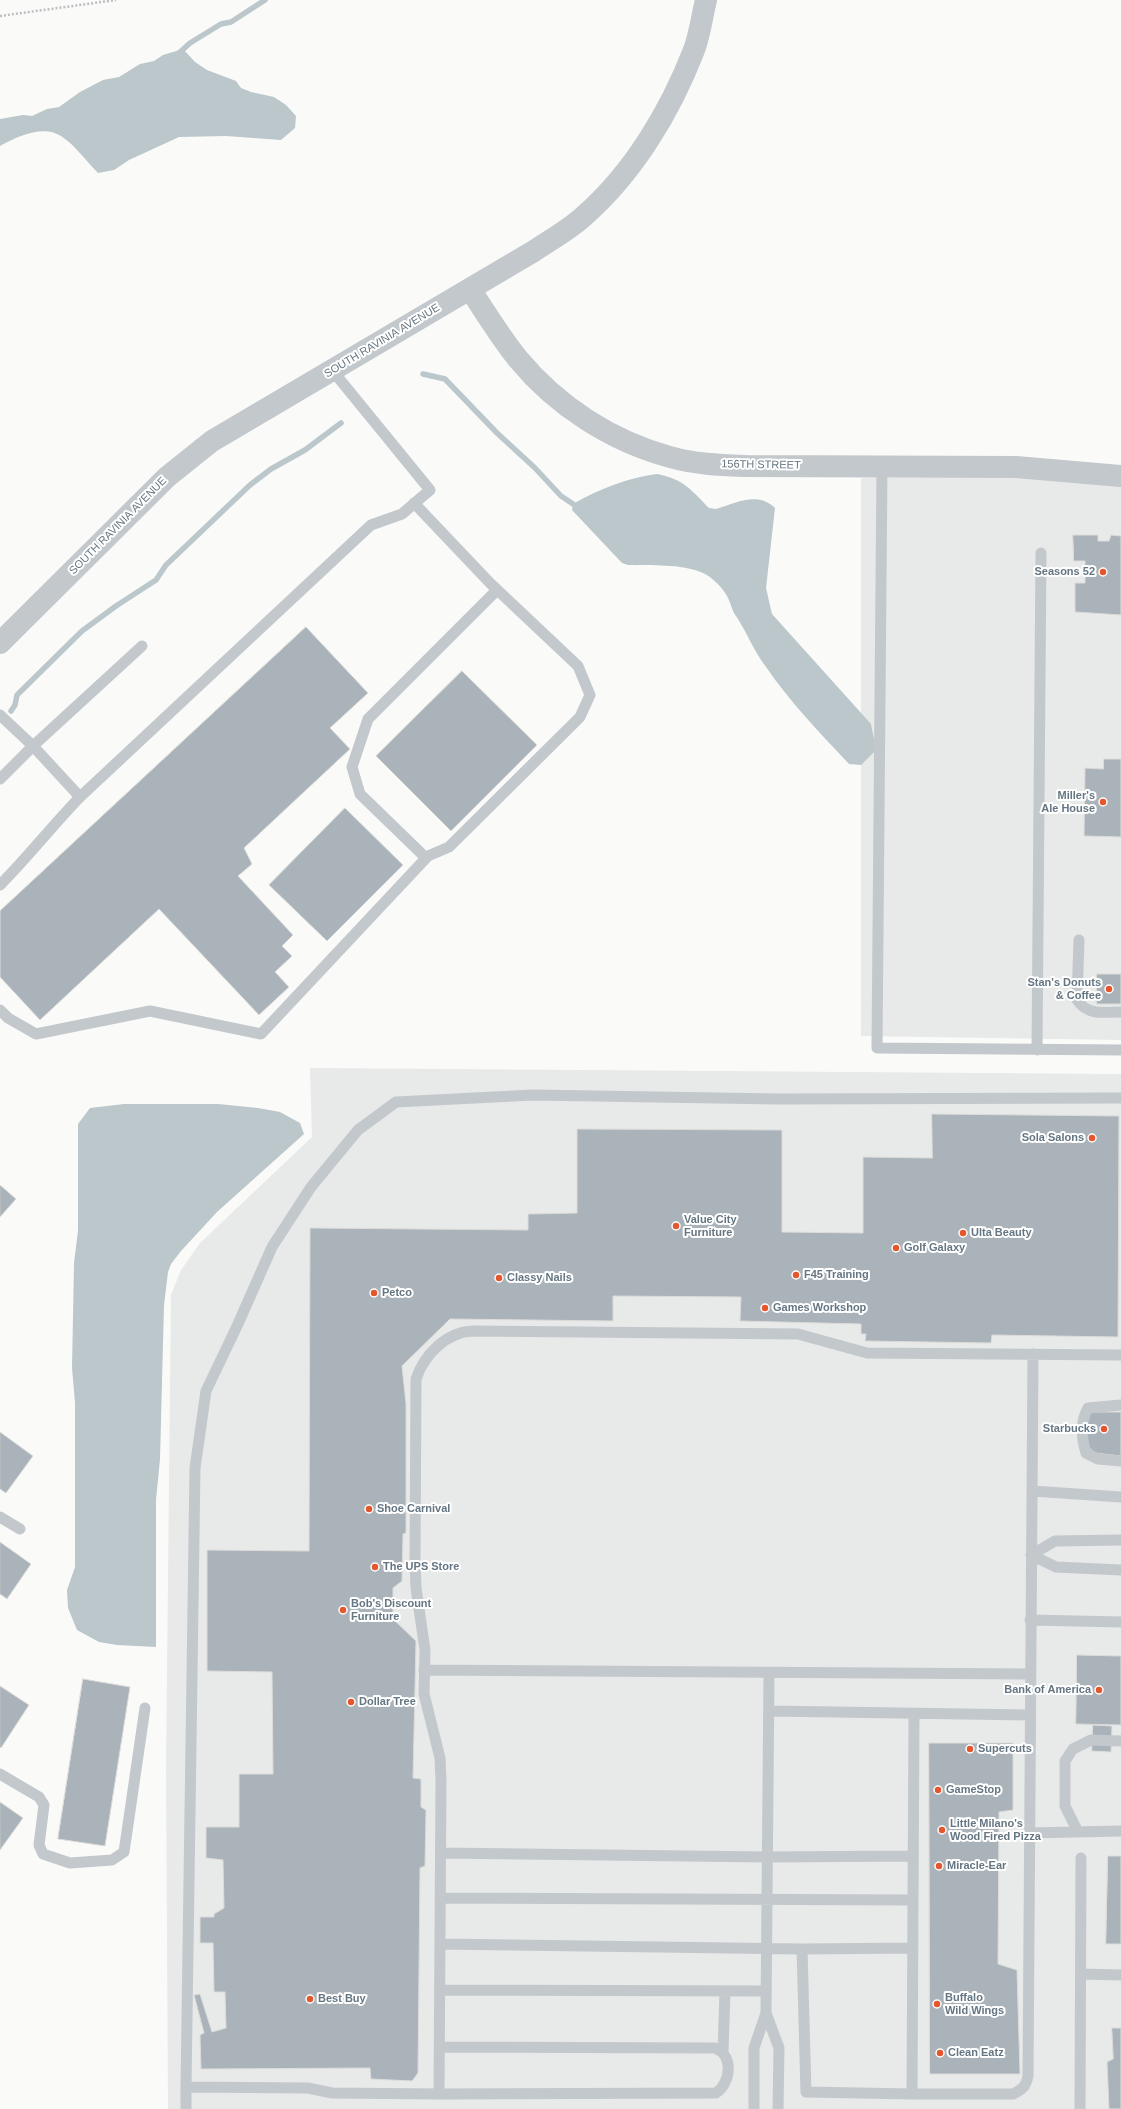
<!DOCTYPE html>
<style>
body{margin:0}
canvas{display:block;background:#fafaf8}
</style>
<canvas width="1121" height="2109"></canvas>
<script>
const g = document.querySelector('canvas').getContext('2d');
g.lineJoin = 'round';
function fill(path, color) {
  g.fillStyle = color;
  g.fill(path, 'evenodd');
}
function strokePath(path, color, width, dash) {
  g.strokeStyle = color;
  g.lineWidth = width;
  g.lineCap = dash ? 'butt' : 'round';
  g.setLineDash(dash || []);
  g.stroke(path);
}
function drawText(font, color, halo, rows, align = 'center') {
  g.font = font + ' Helvetica,sans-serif';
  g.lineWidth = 4;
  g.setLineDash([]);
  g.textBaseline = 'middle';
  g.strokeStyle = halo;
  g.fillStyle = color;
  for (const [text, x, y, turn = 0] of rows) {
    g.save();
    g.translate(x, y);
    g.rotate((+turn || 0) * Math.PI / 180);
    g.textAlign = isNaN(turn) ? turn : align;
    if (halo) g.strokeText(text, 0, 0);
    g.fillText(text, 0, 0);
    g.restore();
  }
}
const built = new Path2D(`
 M1020,477L1121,486V1040L861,1036V478Z
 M310,1068L1121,1074V2109H168L166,1767L171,1295L181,1270L200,1243L312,1137Z`);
const water = new Path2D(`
 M183,49L195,62L207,70L236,81L241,88L251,92L274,97L286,105L296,116L295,128L281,140L226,136L179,137L129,160L114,170L98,173C87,162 74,144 61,136C43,124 16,137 0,146V119L23,115L32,116L47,109L59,107L80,92L103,80L119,77L140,64L154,61L163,55Z
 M657,474C684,479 691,490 709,508L716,509C736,503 758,491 775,508L766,588L772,614L871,724L876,750L861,765L849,764C820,733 790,702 766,667C753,650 746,630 734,613C731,607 730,601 727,596C722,587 712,577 703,573C680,563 652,566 628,565L622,563L572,510L573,504C599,489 627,478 657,474Z
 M124,1104H218L258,1108L280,1112L300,1123L304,1134L217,1212L181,1251L171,1264L168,1272L164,1305L160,1459L156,1500V1647L117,1645L99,1642L77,1630L68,1608L67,1590L75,1567V1403L72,1368L74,1263L78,1231V1124L90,1108Z`);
const stream = new Path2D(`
 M178,54L190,43L221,24L231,22L265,0
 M423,374L445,379L497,433L535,468L561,496L573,504
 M11,711L15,705L17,695L82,631L116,606L156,580L166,565L250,485L271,469L305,450L341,423`);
const building = new Path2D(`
 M1073,535H1098V541H1109L1111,535L1121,536V615L1075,612V583H1085V561H1074Z
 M306,627L368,693L330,728L350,749L244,848L252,864L238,876L293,935L282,946L292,956L275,972L289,987L259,1015L159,909L40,1020L0,977V911Z
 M462,671L537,745L451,831L376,756Z
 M1104,759H1121V837L1084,836L1085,768L1103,769Z
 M345,808L403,865L327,941L269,885Z
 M1097,974H1121V1004H1097Z
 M932,1114L1119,1116L1118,1337L992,1335L991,1343L865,1341L866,1334H861V1324L740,1321L741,1297L613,1296V1321L450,1319L402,1366L406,1404V1533L403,1534L402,1581L393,1588V1619L416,1641L413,1778L421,1779V1807L426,1810L425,1866L420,1868L418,2073L412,2081L371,2079L370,2068L201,2069L200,2035L204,2033L194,1995L200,1994L212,2032L226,2028L225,1992H214L213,1943H200V1917H214V1914L224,1908L223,1860L206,1858V1827H239V1774H273L272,1672L207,1671V1550L309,1551L310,1228L528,1230V1214L577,1213V1129L782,1130V1232L863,1233V1157L932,1158Z
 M0,1185L16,1199L0,1217Z
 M1088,1412H1121V1456L1094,1453L1087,1445Z
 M0,1432L33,1456L6,1493L0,1489Z
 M0,1542L31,1564L7,1599L0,1594Z
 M1077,1655L1121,1656V1725L1076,1724Z
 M83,1679L130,1687L105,1846L58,1839Z
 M0,1686L29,1705L1,1748L0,1747Z
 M1093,1725L1112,1726L1111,1752L1092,1751Z
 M929,1743H1013V1810L999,1812L998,1964L1017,1970L1020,2074H930Z
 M0,1802L23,1818L0,1850Z
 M1108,1856H1121V1944H1106Z
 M1112,2028H1121V2109H1109L1107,2062L1113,2059Z`);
const path = new Path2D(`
 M0,16L116,0`);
const service = new Path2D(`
 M882,466L877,1048L1121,1050
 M142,646L33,746L80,797L371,525L402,514L430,490L332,370
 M0,715L33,746L0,779
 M426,858L360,794L352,767L368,719L497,590
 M0,885C28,857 52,826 80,797
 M1079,940L1077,1000C1088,1016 1104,1012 1121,1012
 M0,1010L8,1018L36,1034L150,1011L261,1034L428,856L449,847L580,717L590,695L578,666L490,583L414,503
 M1037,1050L1041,553
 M1121,1405L1088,1408C1080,1422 1081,1437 1086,1453L1098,1459L1121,1461
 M1032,1491L1121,1497
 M0,1517L20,1529
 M1031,1555L1055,1541L1121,1540
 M1031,1555L1056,1567L1121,1570
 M1030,1620L1121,1622
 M424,1670L1030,1674
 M769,1711L1029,1715
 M914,1714L912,2094H1013C1023,2089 1026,2086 1028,2076L1033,1354
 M0,1774L39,1797L44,1805L39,1845L43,1854L70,1863L112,1860L124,1852L145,1708
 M1078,1832L1065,1806V1761L1073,1749L1091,1740L1121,1741
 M1029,1833L1121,1831
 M441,1853L767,1857L913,1856
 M440,1898L913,1900
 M440,1944L802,1949L913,1948
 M802,1949L806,2092L912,2094
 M1081,1974L1121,1975
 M440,1990L766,1991
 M766,2013L779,2048L778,2109
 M723,2052L725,1991
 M186,2087L195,1468L206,1391L238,1324L272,1247L311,1187L358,1130L396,1102L533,1095L778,1099L1121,1098
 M439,2094L716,2093C731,2083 734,2055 715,2048L440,2047
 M186,2109V2087L308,2088L332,2093L439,2094L441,1780L440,1758L424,1694L425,1650L416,1588L415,1562L416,1379C424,1355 446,1332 473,1331L798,1334L867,1353L1121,1355
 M754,2109V2048L766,2013L769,1673
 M1080,2109L1081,1858`);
const tertiary = new Path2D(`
 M470,289C485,312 501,338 518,359C557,406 611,441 670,457C694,464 720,465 745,466L1016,467L1121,476
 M0,643L167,477L212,441L534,251C550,240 569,230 584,216C633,173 670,112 694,50C700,34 702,16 706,0`);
const markers = [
 [1103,572,4,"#e4572e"],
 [1103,802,4,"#e4572e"],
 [1109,989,4,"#e4572e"],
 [1092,1138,4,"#e4572e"],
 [676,1226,4,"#e4572e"],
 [963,1233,4,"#e4572e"],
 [896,1248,4,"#e4572e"],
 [796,1275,4,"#e4572e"],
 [499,1278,4,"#e4572e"],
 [374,1293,4,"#e4572e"],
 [765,1308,4,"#e4572e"],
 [1104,1429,4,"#e4572e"],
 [369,1509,4,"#e4572e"],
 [375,1567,4,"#e4572e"],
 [343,1610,4,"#e4572e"],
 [1099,1690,4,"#e4572e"],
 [351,1702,4,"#e4572e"],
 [970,1749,4,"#e4572e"],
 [938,1790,4,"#e4572e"],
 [942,1830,4,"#e4572e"],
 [939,1866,4,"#e4572e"],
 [310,1999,4,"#e4572e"],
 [937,2004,4,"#e4572e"],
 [940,2053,4,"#e4572e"]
];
const streetNames = [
 ["SOUTH RAVINIA AVENUE",382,341,-31],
 ["156TH STREET",761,465,1],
 ["SOUTH RAVINIA AVENUE",118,526,-45]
];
const poiNames = [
 ["Seasons 52",1095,572,"right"],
 ["Miller's",1095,796,"right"],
 ["Ale House",1095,809,"right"],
 ["Stan's Donuts",1101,983,"right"],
 ["& Coffee",1101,996,"right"],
 ["Sola Salons",1084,1138,"right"],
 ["Value City",684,1220],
 ["Furniture",684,1233],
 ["Ulta Beauty",971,1233],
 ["Golf Galaxy",904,1248],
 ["F45 Training",804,1275],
 ["Classy Nails",507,1278],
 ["Petco",382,1293],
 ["Games Workshop",773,1308],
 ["Starbucks",1096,1429,"right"],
 ["Shoe Carnival",377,1509],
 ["The UPS Store",383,1567],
 ["Bob's Discount",351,1604],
 ["Furniture",351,1617],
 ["Bank of America",1091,1690,"right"],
 ["Dollar Tree",359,1702],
 ["Supercuts",978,1749],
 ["GameStop",946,1790],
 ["Little Milano's",950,1824],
 ["Wood Fired Pizza",950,1837],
 ["Miracle-Ear",947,1866],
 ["Buffalo",945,1998],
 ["Wild Wings",945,2011],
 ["Best Buy",318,1999],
 ["Clean Eatz",948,2053]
];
fill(built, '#e8e9e9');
fill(water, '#bbc7cb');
strokePath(stream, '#bbc7cb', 5.5);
fill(building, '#aab3b9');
strokePath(building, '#dcdcda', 1);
strokePath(path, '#bbbfc2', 2.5, [2, 2]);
strokePath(service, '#c3c8cc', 11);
strokePath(tertiary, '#c3c8cc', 22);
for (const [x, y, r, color] of markers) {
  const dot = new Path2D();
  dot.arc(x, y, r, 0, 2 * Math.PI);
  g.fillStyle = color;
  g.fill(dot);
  strokePath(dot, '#fff', 1.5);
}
drawText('11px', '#657683', '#fff', streetNames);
drawText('bold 11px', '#657683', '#fff', poiNames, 'left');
</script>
